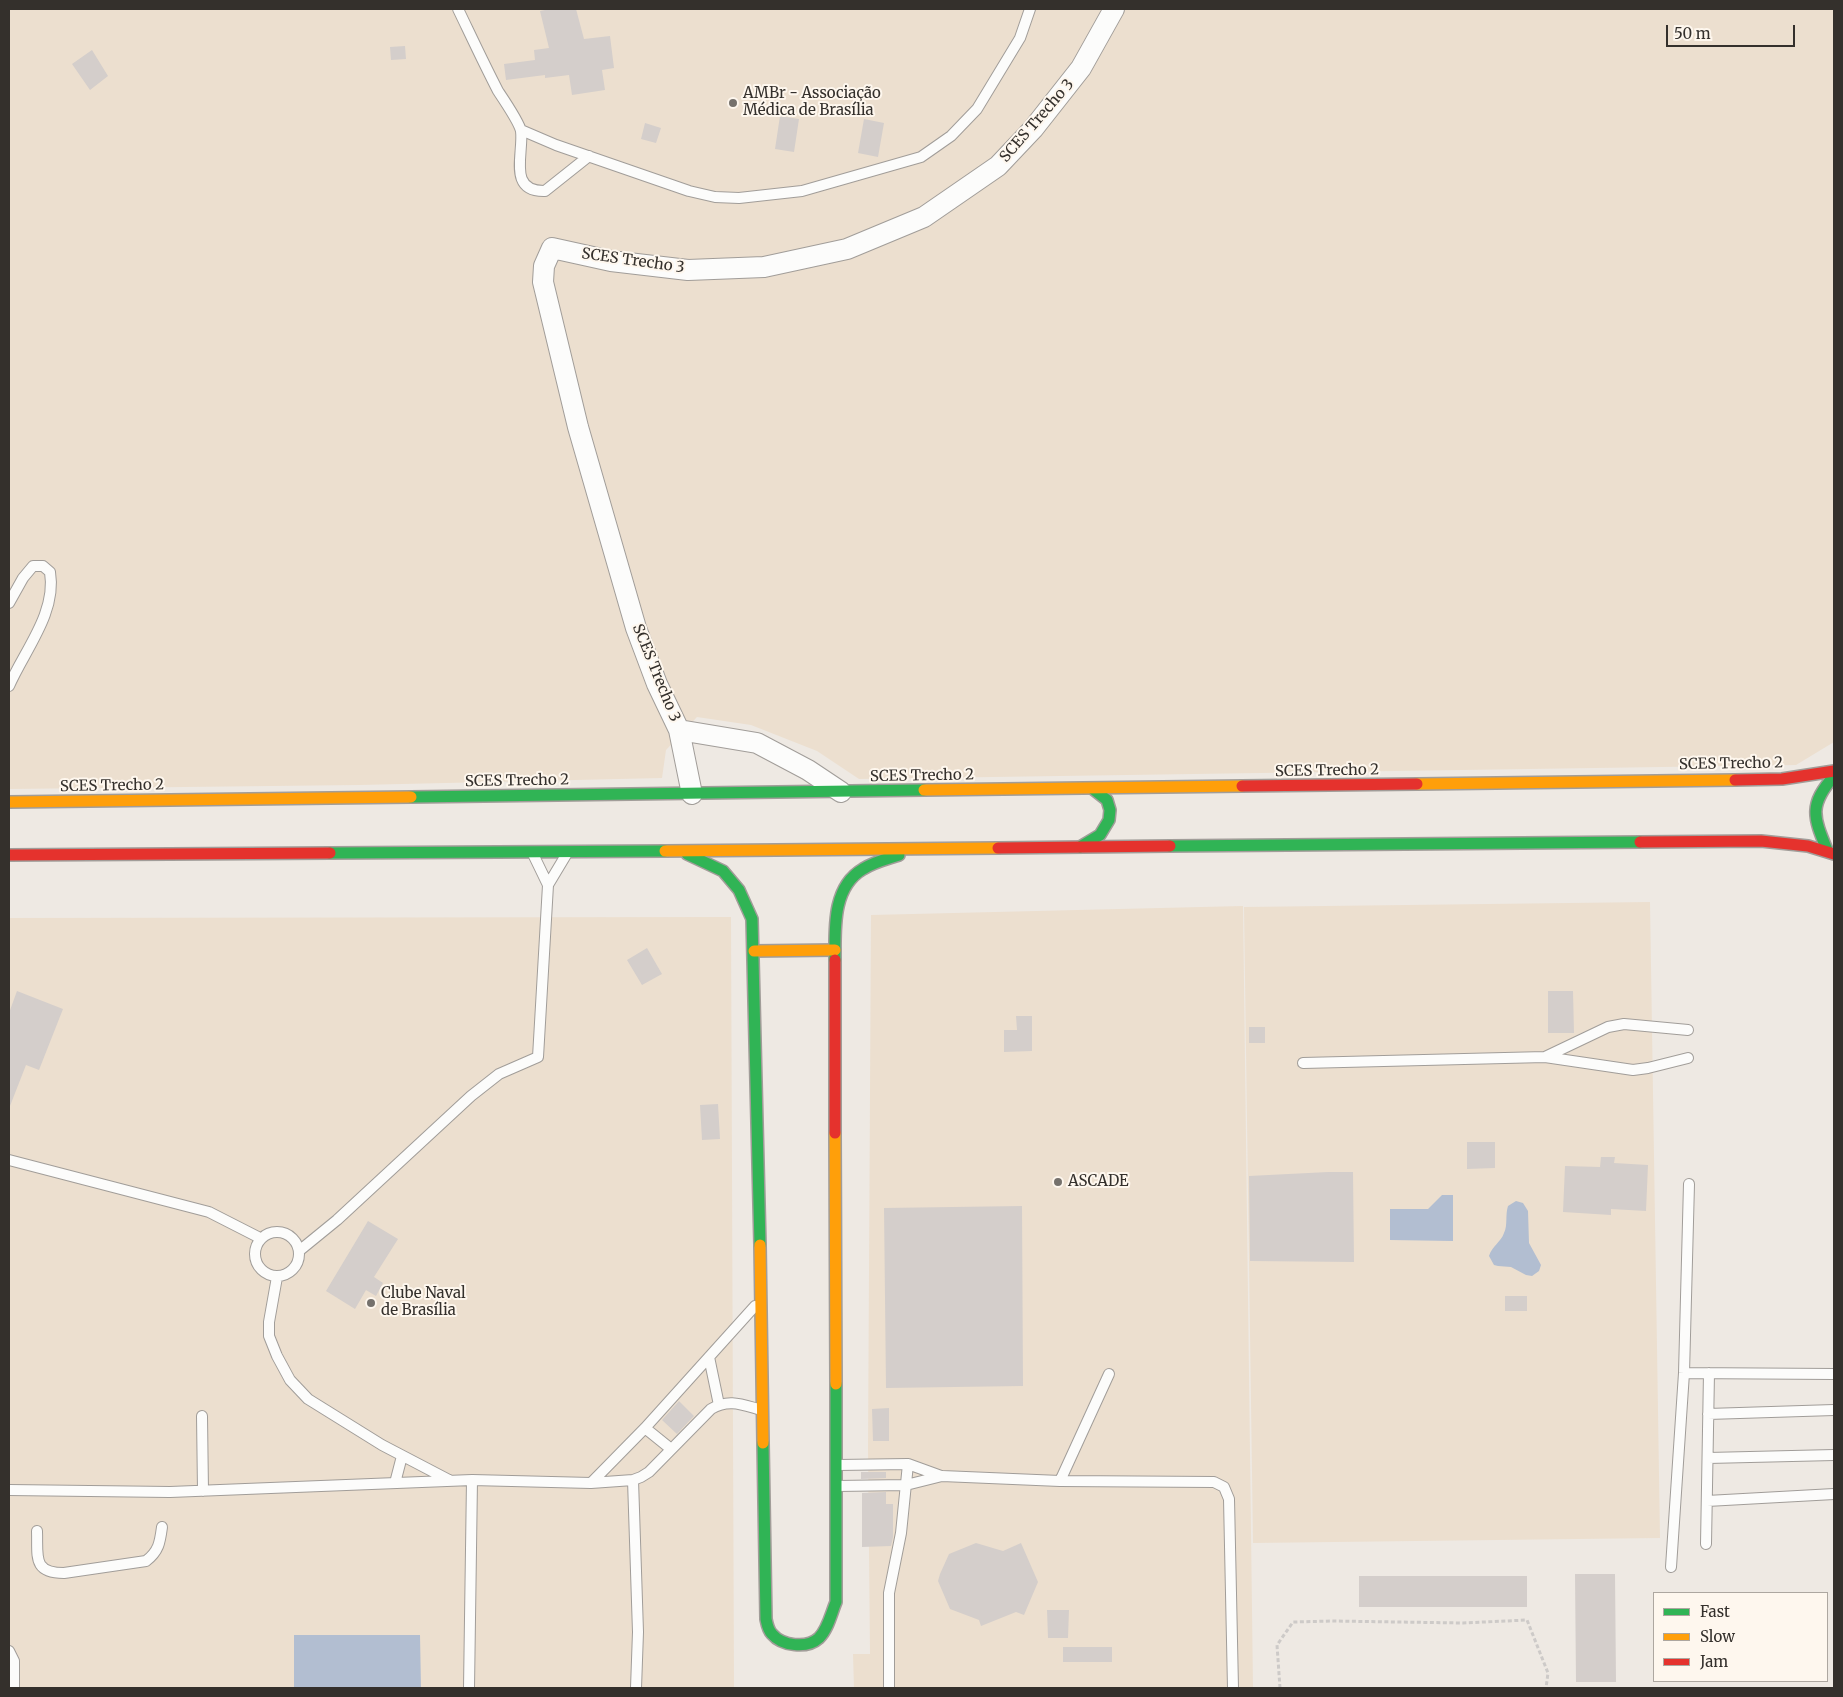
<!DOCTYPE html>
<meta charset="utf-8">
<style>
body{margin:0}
#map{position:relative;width:1843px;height:1697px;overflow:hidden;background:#eee9e3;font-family:Merriweather,serif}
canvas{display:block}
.frame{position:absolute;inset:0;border:10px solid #34302c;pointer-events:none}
.legend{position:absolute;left:1653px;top:1592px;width:175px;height:90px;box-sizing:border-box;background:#fef7ee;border:1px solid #ada7a0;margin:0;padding:6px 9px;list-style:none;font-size:15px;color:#34302c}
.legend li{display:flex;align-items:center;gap:10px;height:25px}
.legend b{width:25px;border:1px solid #ada7a0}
.scale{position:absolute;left:1666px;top:25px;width:129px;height:22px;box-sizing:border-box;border:2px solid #34302c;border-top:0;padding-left:6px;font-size:15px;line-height:18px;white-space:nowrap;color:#34302c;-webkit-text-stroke:4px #fef7ee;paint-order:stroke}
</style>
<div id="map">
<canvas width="1843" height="1697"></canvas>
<div class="frame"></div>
<ul class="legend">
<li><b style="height:6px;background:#30b455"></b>Fast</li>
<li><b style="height:6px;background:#ff9f0a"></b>Slow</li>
<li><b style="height:6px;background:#e5322d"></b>Jam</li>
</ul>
<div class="scale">50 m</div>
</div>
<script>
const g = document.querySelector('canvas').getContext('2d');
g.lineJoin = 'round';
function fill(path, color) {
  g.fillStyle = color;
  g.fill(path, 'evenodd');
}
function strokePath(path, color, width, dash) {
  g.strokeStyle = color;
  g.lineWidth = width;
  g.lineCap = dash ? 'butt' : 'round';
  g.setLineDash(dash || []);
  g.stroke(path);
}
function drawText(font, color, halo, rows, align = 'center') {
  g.font = font + ' Merriweather,serif';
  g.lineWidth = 4;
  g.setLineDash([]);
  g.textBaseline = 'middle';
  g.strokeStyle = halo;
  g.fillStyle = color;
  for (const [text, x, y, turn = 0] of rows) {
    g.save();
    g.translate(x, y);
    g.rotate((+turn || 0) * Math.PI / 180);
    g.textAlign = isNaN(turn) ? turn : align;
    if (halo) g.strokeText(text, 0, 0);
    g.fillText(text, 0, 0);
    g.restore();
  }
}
const green = new Path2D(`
 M9,9H1834V742L1796,765L859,779L817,751L751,725L697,717L666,750L662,778L359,785L9,789Z
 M1650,902L1660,1538L1253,1543L1244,907Z
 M1243,906L1253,1688H854L853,1654H870L868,1449L871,915Z
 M731,917L734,1688H9V918Z`);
const water = new Path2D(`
 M1442,1195H1453V1241L1390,1240V1209H1428Z
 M1516,1201L1523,1203L1528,1211L1529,1243L1541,1265L1539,1271L1532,1276L1526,1275L1511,1267L1498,1266L1494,1265L1489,1256C1492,1246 1501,1242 1504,1233C1508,1225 1505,1215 1508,1206Z
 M294,1635H420L421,1688H294Z`);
const building = new Path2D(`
 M550,9H576L584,39L610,36L614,68L602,70L605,90L572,95L569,75L545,78V75L506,80L504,64L535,60L534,50L549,48L540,11Z
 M405,46L406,59L391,60L390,47Z
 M92,50L108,76L90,90L72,64Z
 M780,116L799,119L794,152L775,149Z
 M864,119L884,123L878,157L858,153Z
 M645,123L661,128L656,143L641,139Z
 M647,948L662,974L642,985L627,960Z
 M17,991L63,1009L39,1070L26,1065L10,1106L9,1013Z
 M1548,991H1573L1574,1033H1548Z
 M1016,1016H1032V1051L1004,1052V1030H1017Z
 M1249,1027H1265V1043H1249Z
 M718,1104L720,1139L702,1140L700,1105Z
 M1467,1142H1495V1168L1467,1169Z
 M1601,1157H1615L1614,1163L1648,1165L1646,1211L1611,1209V1215L1563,1212L1565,1166L1600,1167Z
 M1328,1172H1353L1354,1262L1250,1261L1249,1176Z
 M1022,1206L1023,1386L886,1388L884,1208Z
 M368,1221L398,1239L374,1277L383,1283L376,1296L366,1290L355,1309L326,1291Z
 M1505,1296H1527V1311H1505Z
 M679,1401L694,1416L677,1434L662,1420Z
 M889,1408V1441H873L872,1409Z
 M861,1472H886V1478L861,1479Z
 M886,1492V1504H893V1537L891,1546L862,1547V1493Z
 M976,1543L1003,1551L1021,1543L1038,1582L1024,1615L1016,1612L981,1626L979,1620L950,1609L938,1581L940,1574L949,1554Z
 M1575,1574H1615L1616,1682H1576Z
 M1359,1576H1527V1607H1359Z
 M1047,1610H1069L1068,1638H1048Z
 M1063,1647H1112V1662H1063Z`);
const path = new Path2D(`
 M1280,1688L1277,1645L1293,1622L1332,1621L1463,1623L1527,1620L1548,1673L1546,1688`);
const lane = new Path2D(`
 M458,9C471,36 484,64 498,91C504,100 519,122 521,131C524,153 507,192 545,191L589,156
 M521,130L556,145L689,191L715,197L739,198L802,191L921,157L951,136L977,109L1020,38L1030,9
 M9,603L23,578L33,566H43L50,572C57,613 24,651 9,686
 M533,854L548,885
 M1545,1057L1608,1027L1624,1024L1688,1030
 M1303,1063L1545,1057L1633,1070L1648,1068L1688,1058
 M9,1160L209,1212L260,1238
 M255 1254a22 22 0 1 1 44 0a22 22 0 1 1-44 0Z
 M299,1251L337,1220L471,1096L499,1074L538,1057L548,885L566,855
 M277,1277L269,1322V1336L277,1356L290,1380L308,1399L382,1445L449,1480
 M709,1357L719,1405
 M1684,1373L1834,1374
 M1708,1414L1834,1410
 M202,1416L203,1491
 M645,1428L671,1449
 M1708,1458L1834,1455
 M838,1465L908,1464L941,1476
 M633,1480L638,1632L636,1688
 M1060,1481L1109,1374
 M395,1483L402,1456
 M591,1483L645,1428L755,1306
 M837,1486L906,1485L942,1476L1060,1481L1214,1482L1224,1487L1229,1499L1233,1688
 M9,1490L170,1492L472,1480L591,1483L633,1480L641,1477L649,1472L711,1409C729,1398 743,1405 762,1410
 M1707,1501L1834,1494
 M37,1531C38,1556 32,1573 64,1573L146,1561C159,1551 160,1542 162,1527
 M1706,1544L1709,1373
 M1671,1567L1684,1373L1689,1184
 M9,1651L14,1661V1688
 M469,1688L472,1480
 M889,1688V1593L901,1533L908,1464`);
const street = new Path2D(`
 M679,730L757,743L808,770L841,792
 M692,794L679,730L657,684L636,628L578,427L543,282L544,266L552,248L611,261L688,270L764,267L847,249L924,217L998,166L1033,129L1081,68L1114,9`);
const fast = new Path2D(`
 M411,797L924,790
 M1170,846L1640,842
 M1080,847L1100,835L1109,820L1110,810L1107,800L1093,789
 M1827,850C1813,816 1809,805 1834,776
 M330,853L665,851
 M687,854L723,871L739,890L752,919L760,1245
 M835,960C835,929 832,887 863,869C874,862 887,859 899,855
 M763,1443L766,1619C767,1624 768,1630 772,1634C782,1646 807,1649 819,1638C828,1629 831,1614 836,1602V1384`);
const slow = new Path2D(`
 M1417,784L1735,780
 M924,790L1242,786
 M9,802L411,797
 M665,851L998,848
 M754,951L835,950
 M835,1133L836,1384
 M760,1245L763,1443`);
const jam = new Path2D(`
 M1735,780L1782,779L1834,771
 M1242,786L1417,784
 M1640,842L1761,841L1808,846L1834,854
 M998,848L1170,846
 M9,855L330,853
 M835,960V1133`);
const markers = [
 [733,103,5,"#75716c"],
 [1058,1182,5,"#75716c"],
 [371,1303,5,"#75716c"]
];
const poiNames = [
 ["AMBr - Associação",743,94],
 ["Médica de Brasília",743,111],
 ["ASCADE",1068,1182],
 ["Clube Naval",381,1294],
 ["de Brasília",381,1311]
];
const streetNames = [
 ["SCES Trecho 3",1037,121,-49],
 ["SCES Trecho 3",633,261,8],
 ["SCES Trecho 3",656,673,68],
 ["SCES Trecho 2",1731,764,-1],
 ["SCES Trecho 2",1327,771,-1],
 ["SCES Trecho 2",922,776,-1],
 ["SCES Trecho 2",517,781,-1],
 ["SCES Trecho 2",112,786,-1]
];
fill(green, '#ecdfcf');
fill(water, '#b2bed1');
fill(building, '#d4cecb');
strokePath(lane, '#a19d99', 12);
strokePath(street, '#a19d99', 22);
strokePath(fast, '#a19d99', 14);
strokePath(slow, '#a19d99', 14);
strokePath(jam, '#a19d99', 14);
strokePath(path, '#cdcac8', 3, [4, 2.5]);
strokePath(lane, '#fcfcfb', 10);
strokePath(street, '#fcfcfb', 20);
strokePath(fast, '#30b455', 11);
strokePath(slow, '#ff9f0a', 11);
strokePath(jam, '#e5322d', 11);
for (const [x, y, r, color] of markers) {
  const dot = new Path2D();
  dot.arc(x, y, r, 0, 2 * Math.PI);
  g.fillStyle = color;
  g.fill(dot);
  strokePath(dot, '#fef7ee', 2);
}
drawText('15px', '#34302c', '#fef7ee', poiNames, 'left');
drawText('15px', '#34302c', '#fef7ee', streetNames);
</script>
